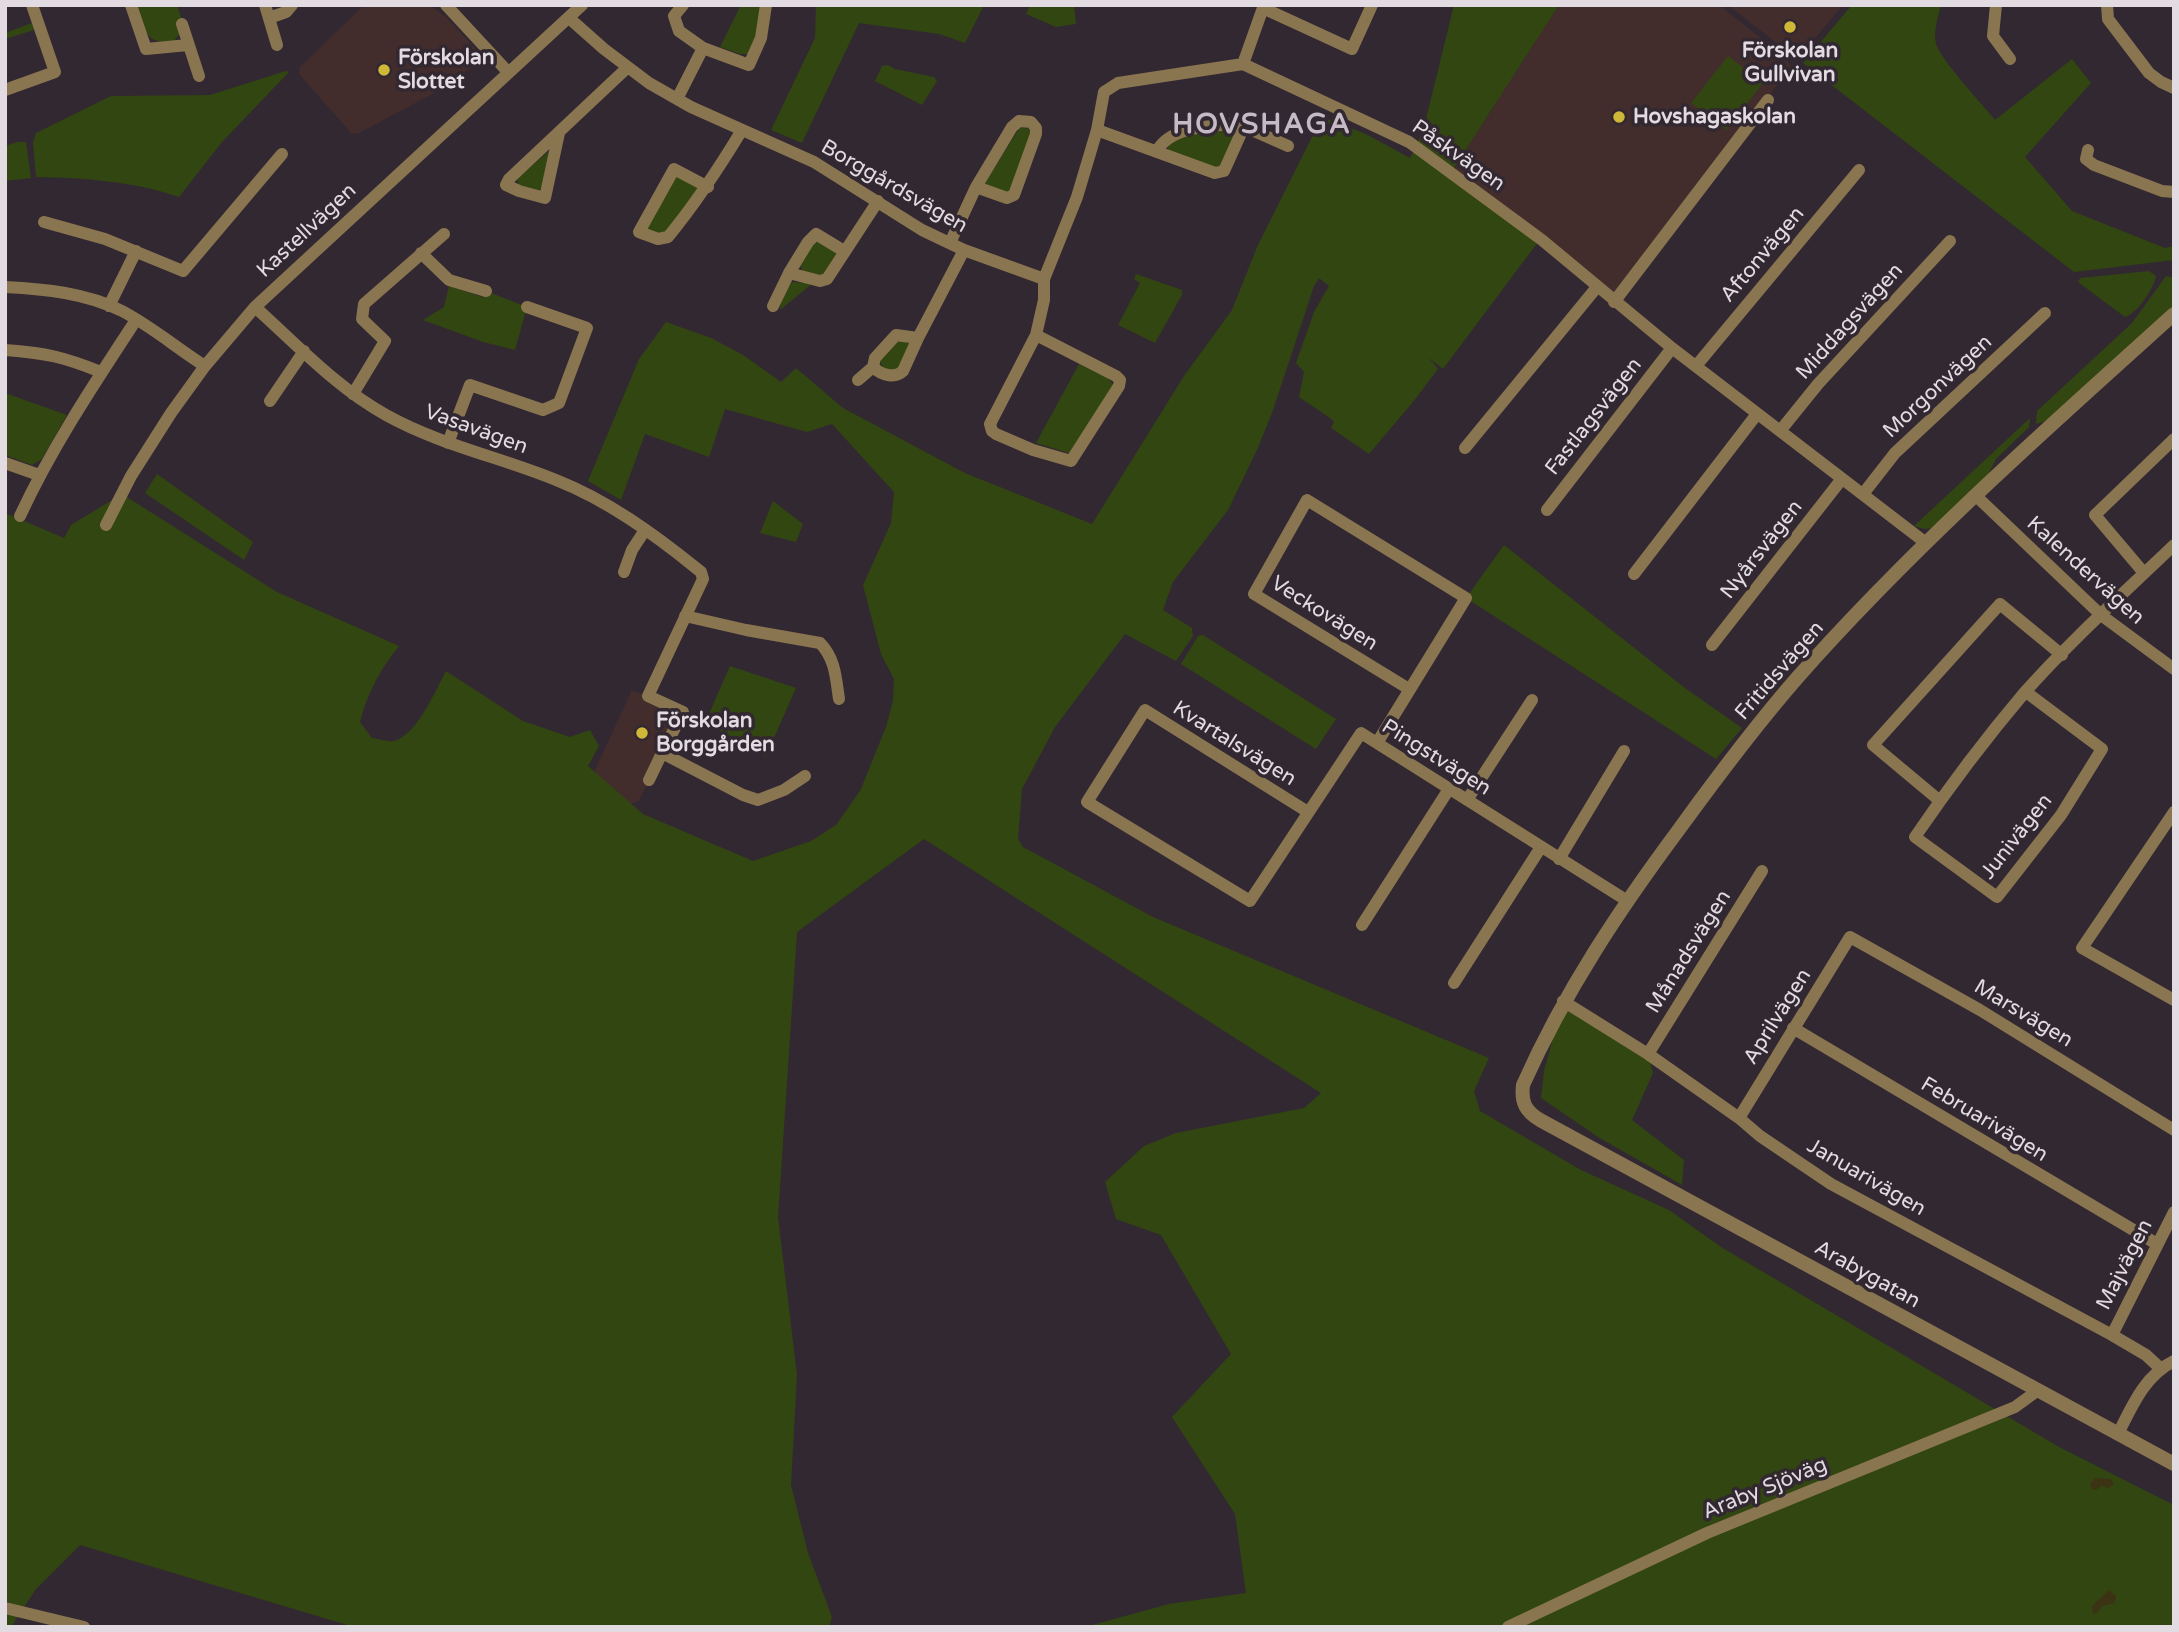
<!DOCTYPE html>
<meta charset="utf-8">
<style>
body{margin:0}
#map{position:relative;width:2179px;height:1632px;overflow:hidden;background:#322831;font-family:"Varela Round",sans-serif}
canvas{display:block}
.frame{position:absolute;inset:0;border:7px solid #e2dce2;pointer-events:none}
</style>
<div id="map">
<canvas width="2179" height="1632"></canvas>
<div class="frame"></div>
</div>
<script>
const g = document.querySelector('canvas').getContext('2d');
g.lineJoin = 'round';
function fill(path, color) {
  g.fillStyle = color;
  g.fill(path, 'evenodd');
}
function strokePath(path, color, width, dash) {
  g.strokeStyle = color;
  g.lineWidth = width;
  g.lineCap = dash ? 'butt' : 'round';
  g.setLineDash(dash || []);
  g.stroke(path);
}
function drawText(font, color, halo, rows, align = 'center') {
  g.font = font + ' "Varela Round",sans-serif';
  g.lineWidth = 7;
  g.setLineDash([]);
  g.textBaseline = 'middle';
  g.strokeStyle = halo;
  g.fillStyle = color;
  for (const [text, x, y, turn = 0] of rows) {
    g.save();
    g.translate(x, y);
    g.rotate((+turn || 0) * Math.PI / 180);
    g.textAlign = isNaN(turn) ? turn : align;
    if (halo) g.strokeText(text, 0, 0);
    g.fillText(text, 0, 0);
    g.restore();
  }
}
const education = new Path2D(`
 M364,5H430L447,18L480,54L479,61L451,84L359,133L352,134L299,74L300,67Z
 M1559,5H1719L1786,58L1791,67L1615,292L1541,238L1454,168Z
 M1728,5H1843L1802,54L1796,55L1788,52Z
 M632,690L683,712L639,801L628,805L588,785Z`);
const green = new Path2D(`
 M136,5H177L182,20L178,23L177,28L180,33L174,41C144,46 145,28 136,5Z
 M741,5H762L756,41L750,54H740L720,47Z
 M816,5H984L965,43L939,34L859,23L802,143L771,130L815,38Z
 M1030,5H1074L1076,24L1056,27L1026,14Z
 M1454,5H1559L1454,168L1541,238L1443,369L1429,358L1438,369L1413,402L1369,454L1331,428L1334,422L1330,418L1299,397L1304,372L1296,363L1314,312L1329,286L1319,278L1314,286L1273,410L1257,450L1228,510L1173,582L1163,610L1192,628L1193,636L1176,661L1125,634L1055,727L1022,789L1018,839L1023,847L1153,917L1489,1058L1474,1091L1480,1111L1581,1170L1669,1210L1721,1247L2059,1447L2174,1505V1627H1085L1169,1604L1246,1593L1235,1514L1172,1417L1231,1354L1161,1235L1116,1219L1105,1182L1144,1146L1176,1133L1304,1108L1321,1093L924,839L797,932L778,1217L797,1375L791,1485L808,1553L832,1617L829,1627H354L80,1545L36,1589L11,1627H5V513L64,538L71,525L122,494L277,592L399,646C380,669 367,694 360,722L372,738C379,739 388,742 394,741C417,735 435,691 446,671L523,721L570,737L590,730L599,746L588,766L643,814L753,861L811,841L836,825L860,791L886,727L893,701L894,679L881,654L863,585L891,523L894,492L832,424L807,432L725,409L709,457L645,434L621,500L588,481L639,359L666,322L711,338L743,355L781,382L796,368L843,408L965,473L1092,524L1184,376L1232,310L1257,247L1322,117L1366,134L1410,158L1423,131Z
 M1852,5H1941C1938,17 1933,32 1936,44C1941,60 1983,105 1995,120L2072,59L2091,83L2025,157L2072,211L2165,248L2174,246V260L2074,272L1803,63Z
 M32,23L34,30L5,39V33Z
 M1728,56L1763,83L1726,130L1691,103Z
 M888,65L895,69L934,77L937,81L922,105L875,81L882,66Z
 M286,71L289,72L222,142L179,197C132,181 85,178 36,177L33,142L36,133L111,96L210,95Z
 M1020,127L1029,129L1031,134L1012,190L1004,193L987,186L985,183Z
 M1230,129L1236,135L1223,165L1215,168L1168,150V147L1177,136Z
 M17,142H26L31,178L5,181V146Z
 M549,151L543,187L539,190L519,185L517,179Z
 M680,176L699,189L663,235L648,230L647,225L674,177Z
 M819,241L837,253L823,275L803,271C796,261 809,250 814,242Z
 M2149,271L2156,276C2154,288 2138,313 2125,317L2078,282L2080,278Z
 M1136,274L1182,290V295L1155,343L1118,325L1140,283L1134,279Z
 M2166,276L2174,278V305L2057,414L2047,421L2036,424L2037,411L2132,323Z
 M791,282L813,283L780,310L781,301Z
 M449,286L482,297L486,291L527,307L515,350L483,342L423,320L444,307Z
 M896,339L908,341L910,345L899,368L894,371L883,368L880,361Z
 M1079,364L1108,378L1114,386L1069,453L1036,443Z
 M5,393L67,415L42,459L32,465L5,455Z
 M2030,418L2029,427L1996,459L1987,477L1934,528L1925,529L1914,526Z
 M157,474L253,542L244,560L145,493Z
 M773,501L803,524L796,542L760,533Z
 M1504,545L1685,688L1742,728L1716,759L1466,598Z
 M1203,635L1336,719L1316,749L1181,664L1198,636Z
 M730,666L796,688L766,756L705,723Z
 M1563,1001L1648,1054L1653,1073L1632,1120L1684,1160L1682,1185L1598,1137L1541,1098L1544,1071Z`);
const sand = new Path2D(`
 M2095,1478L2111,1479L2114,1484L2108,1488L2101,1485L2098,1489L2093,1490L2090,1484Z
 M2109,1590L2116,1596L2115,1603L2102,1606L2097,1613L2093,1614L2092,1606Z`);
const minor = new Path2D(`
 M131,5L146,49L188,45
 M265,5L277,45
 M446,5L508,72
 M683,5L674,16L679,31L703,48L749,65L761,38L766,5
 M1996,5L1993,36L2010,59
 M2107,5L2108,19L2149,73L2161,82L2174,88
 M1265,9L1352,49L1372,5
 M269,18L286,12L292,5
 M569,18L604,49L649,83L691,107L814,162L922,230L964,250L1044,279
 M182,24L199,76
 M1243,64L1409,142L1542,240L1672,348L1926,543
 M1243,64L1264,5
 M5,90L55,72L32,5
 M677,99L703,48
 M1097,130L1215,173L1224,171L1242,131L1233,124C1208,126 1170,127 1157,151
 M1242,130H1252L1288,146
 M559,133L545,198L519,191L506,185L509,179L628,67
 M2088,150L2086,159L2094,165L2162,191L2174,192
 M708,187L674,169L639,232L658,239L668,237C696,203 719,168 742,130
 M44,222L105,239L183,271L282,154
 M950,243L976,187L1012,127L1019,121L1031,122L1036,128V134L1014,195L1007,198L976,187
 M844,251L816,234L808,242L789,273L820,281L827,279L878,201
 M421,253L449,280L486,291
 M5,287C45,289 86,293 122,311C151,326 178,349 205,366
 M1614,302L1768,100
 M109,306L136,251
 M773,306L789,273
 M255,307C296,344 337,388 386,415C440,445 500,457 556,480C607,500 654,534 696,568L701,572L703,579L648,696L683,712L662,753L743,795L758,800L784,790L805,776
 M1036,335L1116,376L1120,380L1119,386L1071,461L1033,450L996,434L992,431L990,424L1036,335L1044,300V279L1077,197L1097,130L1104,92L1118,83L1243,64
 M918,338L903,371C895,379 881,375 873,367L875,358L896,335L918,338L964,250
 M5,350C46,353 64,357 101,372
 M1696,366L1859,170
 M858,380L873,367
 M353,394L385,341L362,319L364,304L444,234
 M270,401L304,351
 M1780,431L1818,384L1950,241
 M448,443L470,385L543,410L559,403L587,328L527,307
 M1465,448L1597,287
 M5,463L39,475
 M1863,494L1895,453L2045,313
 M1975,495L2101,615L2174,669
 M1547,510L1672,348
 M20,516C52,447 94,384 136,320
 M106,525L131,476L171,413L205,366L255,307L582,5
 M624,572L632,550L645,530
 M2144,573L2095,515L2174,439
 M1634,574L1757,414
 M685,616L746,630L820,643C835,658 836,678 839,699
 M1712,645L1841,480
 M2026,692L2102,749L2061,815L1997,897L1915,837C1949,787 1986,738 2025,692C2071,640 2124,593 2174,545
 M1377,743L1466,598L1307,500L1254,594L1409,689
 M649,780L662,753
 M1467,800L1532,700
 M1940,801L1873,745L2000,604L2062,655
 M1308,812L1145,710L1087,802L1250,901L1361,733L1626,900
 M2174,812L2082,948L2174,1000
 M1559,859L1624,751
 M1362,925L1449,789
 M1454,983L1541,847
 M1563,1001L1648,1054L1739,1118L1760,1136L1831,1184L2112,1335L2146,1355L2160,1368
 M1793,1028L2157,1244
 M1648,1054L1762,871
 M1739,1118L1850,937L1980,1010L2174,1130
 M2112,1335L2174,1212
 M2118,1434C2132,1406 2145,1375 2174,1361
 M5,1608L84,1627
 M1508,1627L1707,1533L2015,1407L2037,1391`);
const tertiary = new Path2D(`
 M2174,314C2044,431 1913,547 1797,678C1756,725 1717,777 1680,828C1619,910 1565,991 1523,1085C1521,1102 1525,1111 1540,1120L2174,1464`);
const markers = [
 [1790,27,7,"#cfb837"],
 [384,70,7,"#cfb837"],
 [1619,117,7,"#cfb837"],
 [642,733,7,"#cfb837"]
];
const poiNames = [
 ["Förskolan",1790,51,"center"],
 ["Gullvivan",1790,75,"center"],
 ["Förskolan",398,58],
 ["Slottet",398,82],
 ["Hovshagaskolan",1633,117],
 ["Förskolan",656,721],
 ["Borggården",656,745]
];
const streetNames = [
 ["Påskvägen",1458,156,35],
 ["Borggårdsvägen",894,187,30],
 ["Kastellvägen",307,231,-43],
 ["Aftonvägen",1763,255,-50],
 ["Middagsvägen",1850,322,-48],
 ["Morgonvägen",1938,387,-43],
 ["Fastlagsvägen",1594,417,-52],
 ["Vasavägen",476,430,20],
 ["Nyårsvägen",1762,550,-52],
 ["Kalendervägen",2085,571,42],
 ["Veckovägen",1324,614,32],
 ["Fritidsvägen",1780,671,-49],
 ["Kvartalsvägen",1234,744,32],
 ["Pingstvägen",1436,758,32],
 ["Junivägen",2017,837,-52],
 ["Månadsvägen",1689,952,-58],
 ["Marsvägen",2023,1014,31],
 ["Aprilvägen",1778,1017,-58],
 ["Februarivägen",1984,1120,31],
 ["Januarivägen",1866,1178,30],
 ["Majvägen",2125,1265,-63],
 ["Arabygatan",1867,1275,29],
 ["Araby Sjöväg",1765,1489,-22]
];
const districtNames = [
 ["HOVSHAGA",1262,126]
];
fill(education, '#422d2c');
fill(green, '#324611');
fill(sand, '#3b3313');
strokePath(minor, '#8a7551', 12);
strokePath(tertiary, '#8a7551', 14);
for (const [x, y, r, color] of markers) {
  const dot = new Path2D();
  dot.arc(x, y, r, 0, 2 * Math.PI);
  g.fillStyle = color;
  g.fill(dot);
  strokePath(dot, '#322831', 2.5);
}
drawText('bold 21px', '#e2dce2', '#322831', poiNames, 'left');
drawText('21px', '#e2dce2', '#322831', streetNames);
g.letterSpacing = '2px';
drawText('bold 28px', '#c6bac6', '#322831', districtNames);
g.letterSpacing = '0px';
</script>
